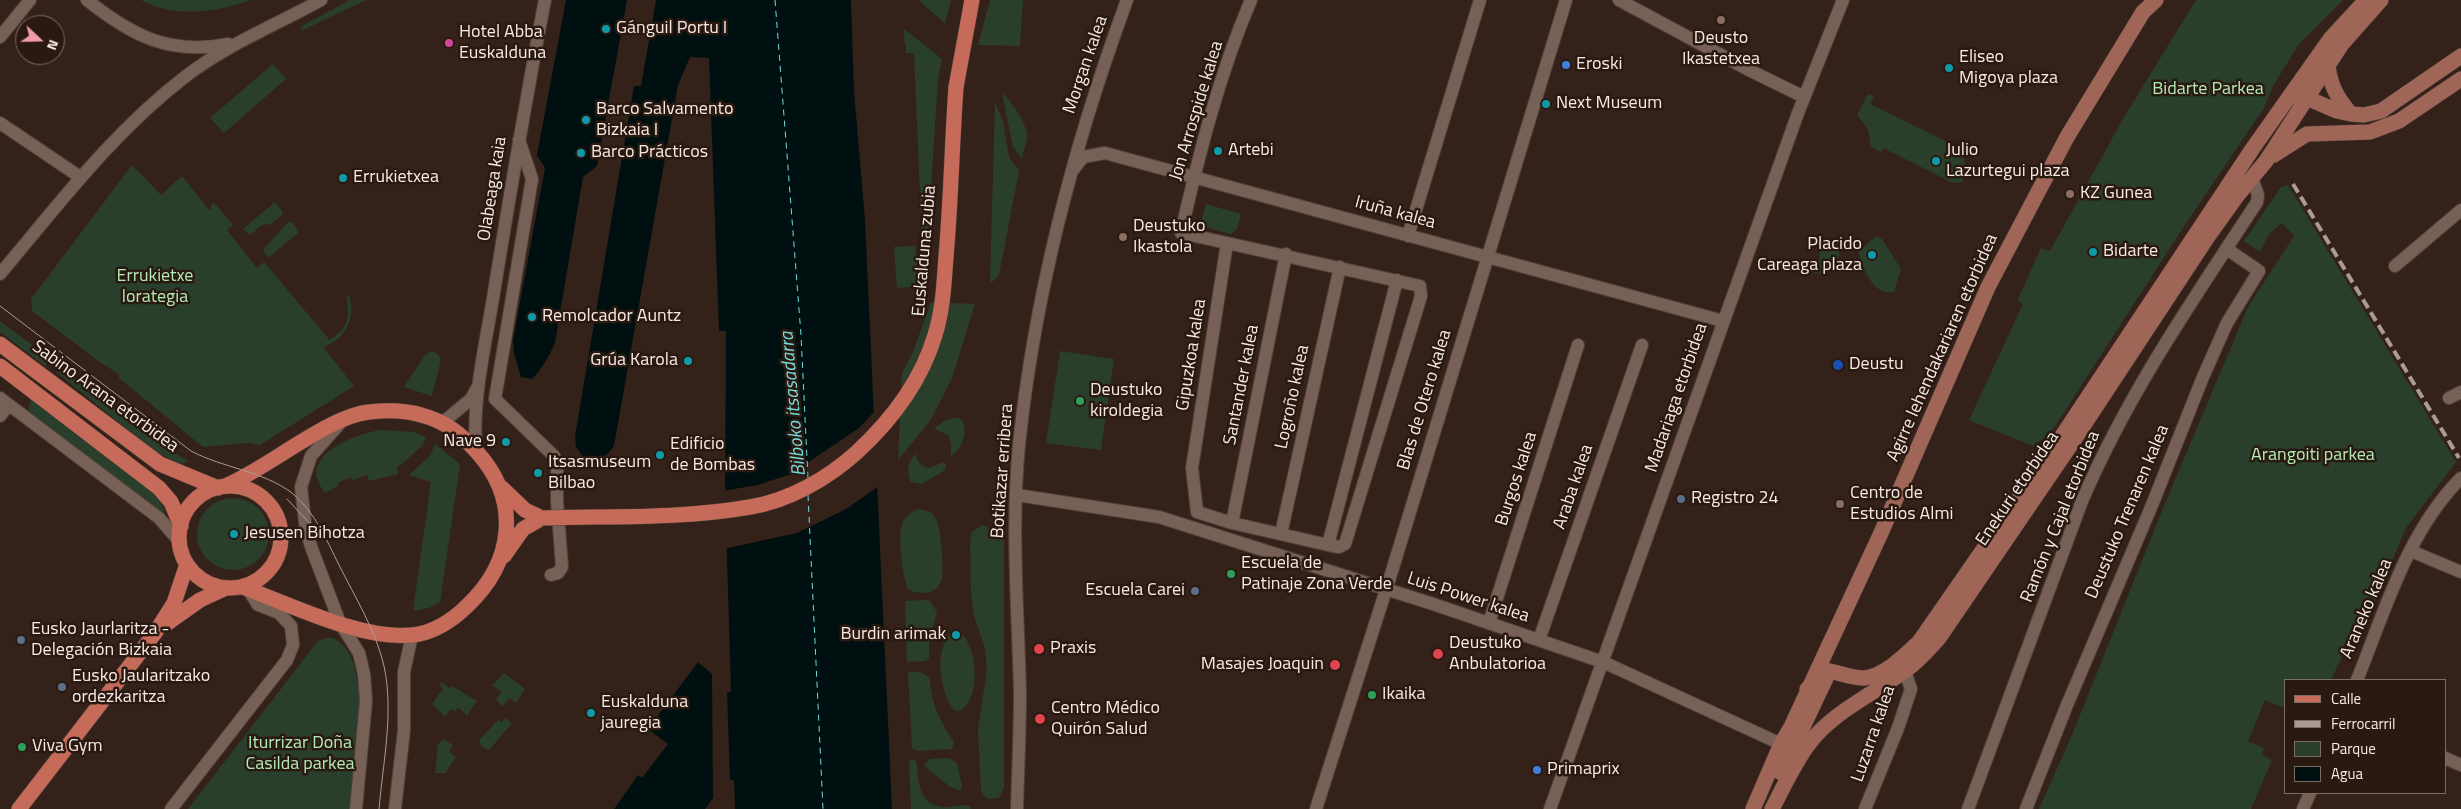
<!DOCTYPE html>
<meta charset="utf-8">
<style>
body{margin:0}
#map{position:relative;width:2461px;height:809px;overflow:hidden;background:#34221a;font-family:"Titillium Web",sans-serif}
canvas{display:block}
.legend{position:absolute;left:2284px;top:679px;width:162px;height:115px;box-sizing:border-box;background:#2a1911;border:1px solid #7c6d65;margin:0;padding:6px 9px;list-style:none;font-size:15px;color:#f7eae4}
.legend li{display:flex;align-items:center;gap:10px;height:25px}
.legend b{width:25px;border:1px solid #7c6d65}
.north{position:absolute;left:15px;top:15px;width:50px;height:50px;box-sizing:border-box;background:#2a1911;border:1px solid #7c6d65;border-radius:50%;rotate:111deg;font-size:14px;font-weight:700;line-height:20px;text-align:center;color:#f7eae4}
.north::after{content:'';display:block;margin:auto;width:18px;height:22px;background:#f39aab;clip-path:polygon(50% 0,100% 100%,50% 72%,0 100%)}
</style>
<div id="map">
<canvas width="2461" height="809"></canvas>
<ul class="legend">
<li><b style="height:6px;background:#c66b5a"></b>Calle</li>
<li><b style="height:6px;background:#aa9b94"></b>Ferrocarril</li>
<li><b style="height:14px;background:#2a3e2c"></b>Parque</li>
<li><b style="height:14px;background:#001010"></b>Agua</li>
</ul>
<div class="north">N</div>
</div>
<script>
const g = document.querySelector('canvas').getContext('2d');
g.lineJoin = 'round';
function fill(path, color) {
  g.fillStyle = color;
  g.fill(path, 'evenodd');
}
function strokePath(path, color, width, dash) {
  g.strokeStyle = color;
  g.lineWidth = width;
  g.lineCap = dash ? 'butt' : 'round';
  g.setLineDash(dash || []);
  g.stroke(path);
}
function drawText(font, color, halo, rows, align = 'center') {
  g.font = font + ' "Titillium Web",sans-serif';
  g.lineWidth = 5;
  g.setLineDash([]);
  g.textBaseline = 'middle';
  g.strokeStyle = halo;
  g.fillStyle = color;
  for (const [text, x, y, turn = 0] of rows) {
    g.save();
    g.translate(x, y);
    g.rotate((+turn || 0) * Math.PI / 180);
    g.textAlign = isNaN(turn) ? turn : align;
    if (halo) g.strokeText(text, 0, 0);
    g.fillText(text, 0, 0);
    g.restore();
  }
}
const green = new Path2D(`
 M141,0H251C215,12 176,19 141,0Z
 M350,0H366L303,30L300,27Z
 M918,0H951L945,23Z
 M990,0H1023L1020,46L978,45Z
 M2196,0H2343L2299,44L2273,86L2264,108L2181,231L2050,434L2033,446L1969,420L2023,304L2017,301L2041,248L2050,251L2124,117Z
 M904,29L942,59L938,80L926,267L923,263L914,53H906V43H904Z
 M273,64L286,79L224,133L210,118Z
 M1002,93C1010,99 1026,123 1027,134C1027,142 1023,151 1022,159L1013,147Z
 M1868,94L1874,96L1870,104L1960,148C1965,158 1968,172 1962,182L1953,183L1883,148L1881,152L1871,147L1868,129L1857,115Z
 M995,102L1003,121L1009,157L1019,171L999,275L992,282L990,281Z
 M132,165L161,195L182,176L210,211L212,203L216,205L233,225L227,230L257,268L264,262L328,338V341C350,326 349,320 347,296L349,295C356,318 346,339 323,347L354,386L260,445L248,443L203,447L119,378V374L101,363L32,311L31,299Z
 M2288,185L2456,462L2406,528L2364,627L2352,635L2331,680H2285V708L2265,700L2248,741L2264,748L2262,755L2272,760L2251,809H2039L2072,735L2164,506L2248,307L2294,236L2282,223L2270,233L2260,252L2244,241L2281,187Z
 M275,202L282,211V215L271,224L262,225L250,235L243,229Z
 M1206,204L1241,214L1237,229L1231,234L1200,226Z
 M288,222H292L299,232L268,258L263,250Z
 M1876,236L1882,239L1901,269L1894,292C1873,296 1864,270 1858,252Z
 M1830,243L1837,246C1845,260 1830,276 1814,273L1812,270L1819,262L1820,250Z
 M915,246L918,286L897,288L894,247Z
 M931,302L975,304L952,378L930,421L898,460L902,373L913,352Z
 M0,321L51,359L45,366L0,332Z
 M432,351L438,354L441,360L432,396L404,387L425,355Z
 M1060,351L1114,359L1101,450L1046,443Z
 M60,367L168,449L189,461L180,464L153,450L56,372Z
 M31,399L153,493L164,508L166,520L152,505L28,411Z
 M955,417L961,419C969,430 963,449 951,456V444L948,435L934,429L944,421Z
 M381,430L413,432L426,437L421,447L397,468L398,474L369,481L367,475L352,480L351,477L338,483V486L325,493C322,489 319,484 317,479C310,450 360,433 381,430Z
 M435,444L460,464L440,602L429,608L413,611L431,482L409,475L430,456Z
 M916,454C917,463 921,465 929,468L943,462L946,465L945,470L922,484L911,482C906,473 908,460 916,454Z
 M197 534a36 36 0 1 1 72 0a36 36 0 1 1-72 0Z
 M918,509C924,510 931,511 935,517C941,525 944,568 942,578C938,595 920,596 908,589C902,577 897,533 903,522C906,515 912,512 918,509Z
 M982,525C992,527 995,535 1004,539V787L999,798L987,799L981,791L978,730L987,669L985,648L974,616L971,593L970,540L972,532Z
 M929,600L937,612L929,640V658L926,661L907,662L905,601Z
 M955,629C978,638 983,701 959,711L954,710C939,692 933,644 955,629Z
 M330,637C378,653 354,770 350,809H188L318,641Z
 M908,672H920L930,677C929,698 941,725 954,741L952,749L917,751L912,748Z
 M504,673L525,689L516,703L509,698L502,707L496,699L502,692L492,686Z
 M441,682L450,688L452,686L477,701L467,715L458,707L455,711L451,709L445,717L432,704L443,689L439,685Z
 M505,718L512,723L489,750L481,746L479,740L498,720L502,722Z
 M443,739L453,745L449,752L456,757L445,773H435L438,745Z
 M949,758L957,763L962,787L960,791L949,786L924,766L930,759Z
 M911,759L916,761C919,779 917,805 943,807C952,808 961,803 970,806L971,809H911L909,763Z`);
const water = new Path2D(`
 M566,0H627L597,166L583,177L555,343C549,356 542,369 532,379L521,377L514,353L513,340L545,168L537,155Z
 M656,0H851L854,91L865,220L892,809H735L734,780H730L727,692H731L725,491L726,331H719L709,58L690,57L678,85L614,446C605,458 600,461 584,458L576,447L575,436L634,86H641Z
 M698,662L712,674L713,798L705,809H614L638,775L642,778L668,744L648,729Z`);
const pier = new Path2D(`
 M875,411L879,486L846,509L797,533L723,549L722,491L758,485L791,474L859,428Z`);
const ferry = new Path2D(`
 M775,0L801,335L808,479
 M808,495L823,809`);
const minor = new Path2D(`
 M87,0C131,35 170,56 228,44
 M1619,0L1749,70L1804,97
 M0,37L30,0
 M0,123L80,177
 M519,140L532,179L495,399L554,456L557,463V501L562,567L558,573L551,575
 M1073,170L1083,157L1105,153L1723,321
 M1408,236L1480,0
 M1227,243L1420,286L1421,296L1345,544L1339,547L1328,545L1232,523L1197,512L1192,468Z
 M1227,243L1181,233C1199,154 1219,75 1251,0
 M2395,266L2461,210
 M0,274C59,204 113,132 186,76C228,44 276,25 321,0
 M0,398L159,518L179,541
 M2449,398L2461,392
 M0,416L9,405
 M341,422L311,456L301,487L306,531L313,552L340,623L359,653L364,674L366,701L356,809
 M442,423L471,399L478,386
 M476,450C472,398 486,343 494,292C510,194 526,97 545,0
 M1017,495L1159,517L1433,604L1603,662L1781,744
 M1232,523L1286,254
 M1281,534L1340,267
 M1328,545L1397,280
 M2411,551L2461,572
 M1489,623L1578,345
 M1539,640L1642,345
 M2357,680C2385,611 2407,532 2461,478
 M2445,758L2461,765
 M171,809L287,660L293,645L291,626L279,613L258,605L248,589
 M395,809L404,730V672L412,635
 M1017,809C1018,770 1020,732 1020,693C1018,611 1011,528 1019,445C1035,292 1074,144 1127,0
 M1316,809L1392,571L1566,0
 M1550,809L1798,113L1843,0
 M1865,809L1898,728L1911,689L1905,671
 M1968,809L2082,501C2128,393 2193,300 2257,202L2258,195L2252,178
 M2026,809L2067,705L2152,505L2203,377L2227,323L2259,271L2227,249
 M2303,809L2310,793`);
const secondary = new Path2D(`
 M2328,67C2331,87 2338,99 2351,114
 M2297,98H2307L2337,111L2351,114L2364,115L2381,111L2461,56
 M2274,155L2307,134L2370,132L2399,121L2461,79
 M1807,689L1829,671C1840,673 1853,678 1864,678C1885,676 1905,655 1919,642L2062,436L2253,148L2330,39L2366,0
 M1781,773L1828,674
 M1753,809L1781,744L1791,727L1881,533L1988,287L2067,137L2143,12L2156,0
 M1772,809C1783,788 1794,764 1808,745C1832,712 1874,694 1906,670C1919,661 1928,650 1939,638L2072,443L2207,238L2237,196L2266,161L2342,44L2381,0`);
const primary = new Path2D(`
 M956,87L972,0
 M0,344L160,464L218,488
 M0,366L159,488L171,502L181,526
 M225,486C267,469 328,416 369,412C386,410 405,410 421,415C445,421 461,434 477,452C521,501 514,562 467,606C453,620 432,634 411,635C360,640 290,604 242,587
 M179 537a51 51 0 1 1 102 0a51 51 0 1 1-102 0Z
 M502,488L525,510L542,518
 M504,556L523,529L542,518
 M166,624L200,600L226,588
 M19,809L155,633L174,603L187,564`);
const tram = new Path2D(`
 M0,306L191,451C223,468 263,471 292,493C315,512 326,539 339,565C355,597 376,631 384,666C394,712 383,762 379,809
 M287,499L314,528`);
const rail = new Path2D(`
 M2293,184L2459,458`);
const primaryBridge = new Path2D(`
 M542,518C610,516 682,519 750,507C788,501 827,479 856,453C892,420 921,382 935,335C943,310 944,283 946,257C951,200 952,143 956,87`);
const markers = [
 [1721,20,5,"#8d6e63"],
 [606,29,5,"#0f9aa8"],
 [449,43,5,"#d1479c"],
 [1566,65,5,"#3f7fe0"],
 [1949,68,5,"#0f9aa8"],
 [1546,104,5,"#0f9aa8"],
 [586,120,5,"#0f9aa8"],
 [1218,151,5,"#0f9aa8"],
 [581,153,5,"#0f9aa8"],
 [1936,161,5,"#0f9aa8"],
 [343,178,5,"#0f9aa8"],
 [2070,194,5,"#8d6e63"],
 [1123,237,5,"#8d6e63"],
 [2093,252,5,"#0f9aa8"],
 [1872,255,5,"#0f9aa8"],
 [532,317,5,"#0f9aa8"],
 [688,361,5,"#0f9aa8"],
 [1838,365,6,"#1a4fb4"],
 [1080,401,5,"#2e9e5b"],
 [506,442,5,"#0f9aa8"],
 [660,455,5,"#0f9aa8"],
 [538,473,5,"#0f9aa8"],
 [1681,499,5,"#5c6f8a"],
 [1840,504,5,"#8d6e63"],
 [234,534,5,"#0f9aa8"],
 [1231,574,5,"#2e9e5b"],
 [1195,591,5,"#5c6f8a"],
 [956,635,5,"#0f9aa8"],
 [21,640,5,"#5c6f8a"],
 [1039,649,6,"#e0444e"],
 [1438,654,6,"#e0444e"],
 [1335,665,6,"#e0444e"],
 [62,687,5,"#5c6f8a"],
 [1372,695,5,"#2e9e5b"],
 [591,713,5,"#0f9aa8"],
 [1040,719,6,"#e0444e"],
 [22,747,5,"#2e9e5b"],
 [1537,770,5,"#3f7fe0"]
];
const poiNames = [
 ["Gánguil Portu I",616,29],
 ["Hotel Abba",459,33],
 ["Euskalduna",459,54],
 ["Deusto",1721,39,"center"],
 ["Ikastetxea",1721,60,"center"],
 ["Eliseo",1959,58],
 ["Migoya plaza",1959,79],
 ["Eroski",1576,65],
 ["Next Museum",1556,104],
 ["Barco Salvamento",596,110],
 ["Bizkaia I",596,131],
 ["Artebi",1228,151],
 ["Julio",1946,151],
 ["Lazurtegui plaza",1946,172],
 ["Barco Prácticos",591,153],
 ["Errukietxea",353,178],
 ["KZ Gunea",2080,194],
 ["Deustuko",1133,227],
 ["Ikastola",1133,248],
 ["Placido",1862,245,"right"],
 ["Careaga plaza",1862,266,"right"],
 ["Bidarte",2103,252],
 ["Remolcador Auntz",542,317],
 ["Grúa Karola",678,361,"right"],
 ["Deustu",1849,365],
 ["Deustuko",1090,391],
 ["kiroldegia",1090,412],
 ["Nave 9",496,442,"right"],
 ["Edificio",670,445],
 ["de Bombas",670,466],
 ["Itsasmuseum",548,463],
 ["Bilbao",548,484],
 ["Centro de",1850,494],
 ["Estudios Almi",1850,515],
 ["Registro 24",1691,499],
 ["Jesusen Bihotza",244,534],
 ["Escuela de",1241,564],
 ["Patinaje Zona Verde",1241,585],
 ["Escuela Carei",1185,591,"right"],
 ["Eusko Jaurlaritza -",31,630],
 ["Delegación Bizkaia",31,651],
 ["Burdin arimak",946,635,"right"],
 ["Deustuko",1449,644],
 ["Anbulatorioa",1449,665],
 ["Praxis",1050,649],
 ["Masajes Joaquin",1324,665,"right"],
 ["Eusko Jaularitzako",72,677],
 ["ordezkaritza",72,698],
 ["Ikaika",1382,695],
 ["Euskalduna",601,703],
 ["jauregia",601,724],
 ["Centro Médico",1051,709],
 ["Quirón Salud",1051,730],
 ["Viva Gym",32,747],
 ["Primaprix",1547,770]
];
const streetNames = [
 ["Morgan kalea",1086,65,-71],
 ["Jon Arrospide kalea",1197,111,-73],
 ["Olabeaga kaia",493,189,-81],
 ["Iruña kalea",1395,213,15],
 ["Euskalduna zubia",925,251,-85],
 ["Agirre lehendakariaren etorbidea",1943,348,-66],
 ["Gipuzkoa kalea",1192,355,-81],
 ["Santander kalea",1242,385,-79],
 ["Sabino Arana etorbidea",105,397,36],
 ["Logroño kalea",1293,397,-78],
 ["Madariaga etorbidea",1677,398,-71],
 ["Blas de Otero kalea",1425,400,-73],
 ["Botikazar erribera",1003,471,-86],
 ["Burgos kalea",1517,479,-72],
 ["Araba kalea",1574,487,-71],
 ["Enekuri etorbidea",2018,489,-56],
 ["Deustuko Trenaren kalea",2128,512,-67],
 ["Ramón y Cajal etorbidea",2061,517,-68],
 ["Luis Power kalea",1468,598,18],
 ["Araneko kalea",2367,609,-67],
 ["Luzarra kalea",1874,734,-71]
];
const parkNames = [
 ["Bidarte Parkea",2208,90],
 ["Errukietxe",155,277],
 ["lorategia",155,298],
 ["Arangoiti parkea",2313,456],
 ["Iturrizar Doña",300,744],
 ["Casilda parkea",300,765]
];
const waterNames = [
 ["Bilboko itsasadarra",794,404,-95]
];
fill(green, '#2a3e2c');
fill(water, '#001010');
fill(pier, '#34221a');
strokePath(ferry, '#76dbdc', 1, [6, 5]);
strokePath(minor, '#50413b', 14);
strokePath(secondary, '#50413b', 16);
strokePath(primary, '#50413b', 16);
strokePath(minor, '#776157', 12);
strokePath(secondary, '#9f6658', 15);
strokePath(primary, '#c66b5a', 15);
strokePath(tram, '#aa9b94', 1);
strokePath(rail, '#aa9b94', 4, [10, 5]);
strokePath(primaryBridge, '#50413b', 16, []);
strokePath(primaryBridge, '#c66b5a', 15);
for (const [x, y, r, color] of markers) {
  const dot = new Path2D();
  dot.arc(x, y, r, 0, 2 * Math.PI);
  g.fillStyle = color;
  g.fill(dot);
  strokePath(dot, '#2a1911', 2);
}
drawText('18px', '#f7eae4', '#2a1911', poiNames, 'left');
drawText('18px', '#f7eae4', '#2a1911', streetNames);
drawText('18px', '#b1ecb6', '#2a1911', parkNames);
drawText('italic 19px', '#76dbdc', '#2a1911', waterNames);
</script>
